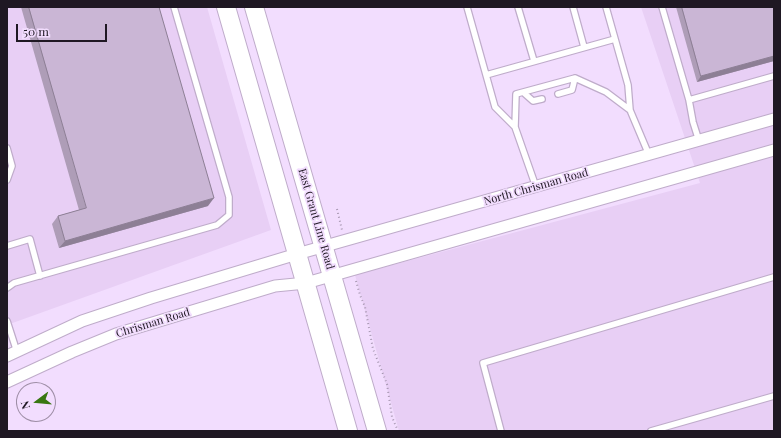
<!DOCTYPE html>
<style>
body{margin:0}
#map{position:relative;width:781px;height:438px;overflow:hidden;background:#f2ddfe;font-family:"Playfair Display",serif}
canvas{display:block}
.frame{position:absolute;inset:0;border:8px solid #1f1823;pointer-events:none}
.north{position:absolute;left:16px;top:382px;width:40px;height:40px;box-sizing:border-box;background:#f2ddfe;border:1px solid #9e8ea6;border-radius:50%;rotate:254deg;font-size:11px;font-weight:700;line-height:16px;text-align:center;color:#1f1823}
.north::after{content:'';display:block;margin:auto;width:14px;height:18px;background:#397712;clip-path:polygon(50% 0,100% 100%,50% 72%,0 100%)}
.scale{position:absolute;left:16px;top:24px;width:91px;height:18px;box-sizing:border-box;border:2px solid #1f1823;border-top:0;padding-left:5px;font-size:12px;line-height:14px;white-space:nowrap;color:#1f1823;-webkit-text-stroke:3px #f2ddfe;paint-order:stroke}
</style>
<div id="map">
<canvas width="781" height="438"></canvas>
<div class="frame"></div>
<div class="north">N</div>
<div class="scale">50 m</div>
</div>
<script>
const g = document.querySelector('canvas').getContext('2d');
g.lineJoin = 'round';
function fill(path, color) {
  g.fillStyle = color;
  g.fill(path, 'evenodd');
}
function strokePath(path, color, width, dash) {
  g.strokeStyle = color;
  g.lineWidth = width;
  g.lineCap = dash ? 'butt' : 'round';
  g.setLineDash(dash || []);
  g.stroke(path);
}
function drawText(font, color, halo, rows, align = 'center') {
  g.font = font + ' "Playfair Display",serif';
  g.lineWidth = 3.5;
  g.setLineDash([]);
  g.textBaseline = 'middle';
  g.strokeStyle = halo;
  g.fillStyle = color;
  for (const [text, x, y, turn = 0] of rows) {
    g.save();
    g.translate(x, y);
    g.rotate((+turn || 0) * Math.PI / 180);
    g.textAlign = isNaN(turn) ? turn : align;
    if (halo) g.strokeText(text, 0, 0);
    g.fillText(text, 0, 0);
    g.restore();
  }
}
const built = new Path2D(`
 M7,7H207L271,230L7,325Z
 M641,7H774V431H399L355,275L700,183Z`);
const path = new Path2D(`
 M337,209L342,230
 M356,281L360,295L365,307L373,349L387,384L392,417L398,431`);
const lane = new Path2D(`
 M467,7L495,107L515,127
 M518,7L534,61
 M573,7L584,47
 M606,7L628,85L630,110
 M662,7L689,100L693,122L699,141
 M486,75L615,39
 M524,93L533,101L542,99
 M558,94L572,90L575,78
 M689,100L774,76
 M7,148L12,166L7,180
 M536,187L515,127L516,94L575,78L606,92L630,110L649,155
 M7,246L30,239L40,276
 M7,288L14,283L217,225L229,215V197L174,7
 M7,321L17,352
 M501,431L483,363L774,277
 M651,431L774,396`);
const street = new Path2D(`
 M7,356L82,321L151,298L297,254L774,119
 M7,382L72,352L116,334L275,286L306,283L774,150`);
const primary = new Path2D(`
 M226,7L348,431
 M254,7L377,431`);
const wall = new Path2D(`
 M21,7H159L208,206L59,248L52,224L58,216L79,210Z
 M676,7H774V61L697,82Z`);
const shadedWall = new Path2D(`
 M774,56V61L697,82L701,76Z
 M214,198L208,206L59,248L65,241Z`);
const building = new Path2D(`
 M29,7H159L214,198L65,241L58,216L86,208Z
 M682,7H774V56L701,76Z`);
const streetNames = [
 ["North Chrisman Road",536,187,-16],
 ["East Grant Line Road",316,219,74],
 ["Chrisman Road",153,323,-17]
];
fill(built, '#e8cff5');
strokePath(lane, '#bfacca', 8);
strokePath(street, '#bfacca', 13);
strokePath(primary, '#bfacca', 20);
strokePath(path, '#a898b2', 2, [1, 3]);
strokePath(lane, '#fff', 5.5);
strokePath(street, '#fff', 11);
strokePath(primary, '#fff', 18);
fill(wall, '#ae9db7');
fill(shadedWall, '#8d7f95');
fill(building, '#cab6d5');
strokePath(building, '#8d7f95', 1);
drawText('11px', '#1f1823', '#f2ddfe', streetNames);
</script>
